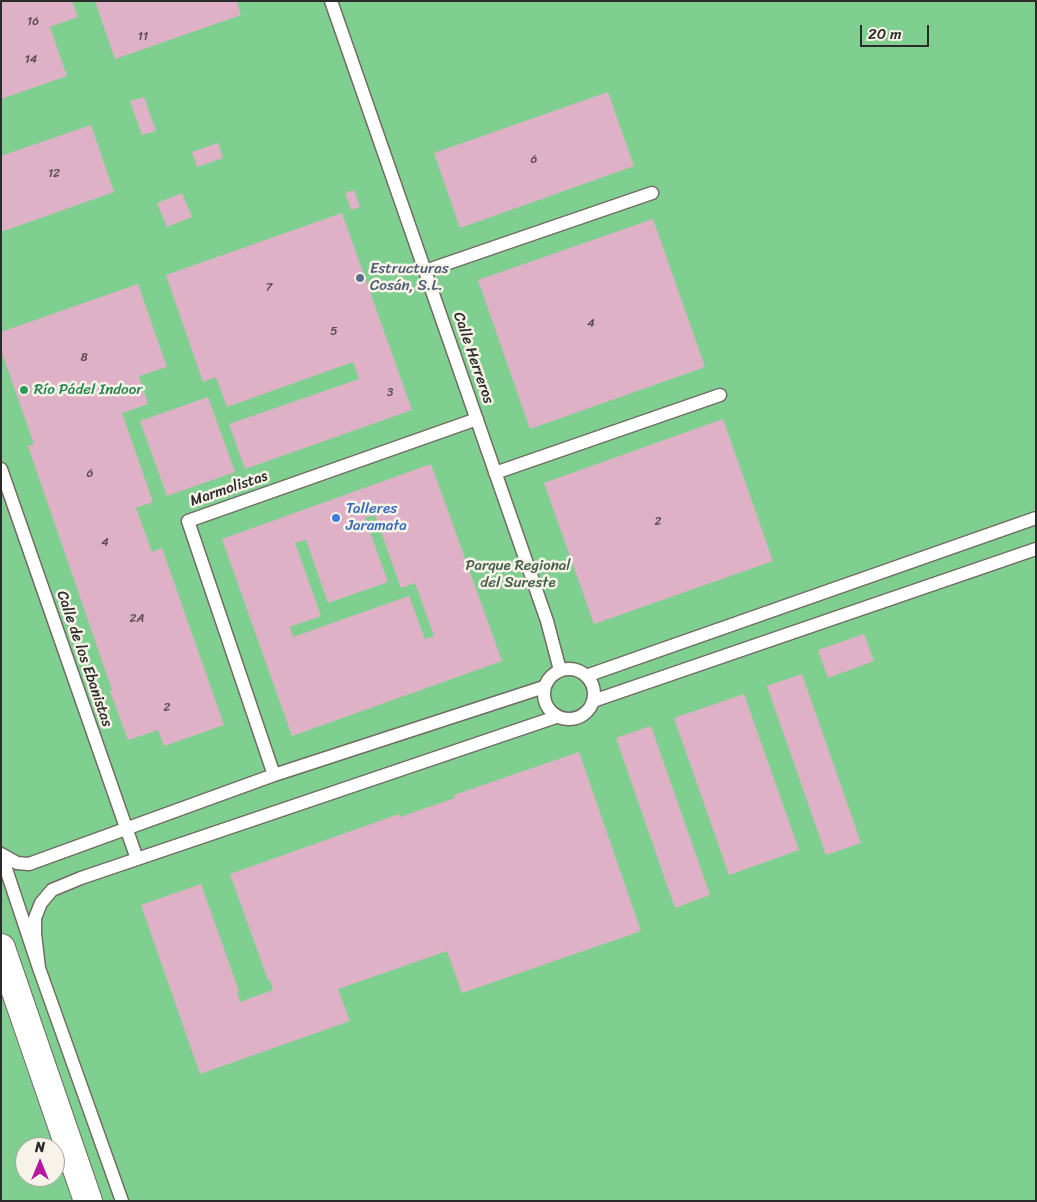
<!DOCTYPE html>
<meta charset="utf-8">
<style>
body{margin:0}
#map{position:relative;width:1037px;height:1202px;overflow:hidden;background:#f1e4c9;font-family:Sriracha,sans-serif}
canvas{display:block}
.frame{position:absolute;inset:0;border:2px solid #2b2b2b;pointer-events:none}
.north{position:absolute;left:15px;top:1137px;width:50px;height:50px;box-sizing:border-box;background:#f7f3e8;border:1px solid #a5a39c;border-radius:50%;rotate:0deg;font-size:14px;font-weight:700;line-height:20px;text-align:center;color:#2b2b2b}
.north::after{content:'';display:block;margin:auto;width:18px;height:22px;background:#b5179e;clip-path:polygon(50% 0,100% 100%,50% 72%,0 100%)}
.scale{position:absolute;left:860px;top:25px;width:69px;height:22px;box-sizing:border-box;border:2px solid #2b2b2b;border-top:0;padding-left:6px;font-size:15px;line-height:18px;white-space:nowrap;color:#2b2b2b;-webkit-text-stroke:4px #f7f3e8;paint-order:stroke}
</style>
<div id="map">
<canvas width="1037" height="1202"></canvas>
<div class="frame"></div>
<div class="north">N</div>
<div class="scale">20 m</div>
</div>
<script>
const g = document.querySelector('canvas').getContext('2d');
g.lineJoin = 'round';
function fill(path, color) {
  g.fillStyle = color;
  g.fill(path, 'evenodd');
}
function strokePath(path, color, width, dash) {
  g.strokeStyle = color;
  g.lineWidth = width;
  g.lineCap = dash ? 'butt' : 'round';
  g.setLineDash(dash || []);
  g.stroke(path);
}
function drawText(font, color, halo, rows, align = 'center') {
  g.font = font + ' Sriracha,sans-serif';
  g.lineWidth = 5;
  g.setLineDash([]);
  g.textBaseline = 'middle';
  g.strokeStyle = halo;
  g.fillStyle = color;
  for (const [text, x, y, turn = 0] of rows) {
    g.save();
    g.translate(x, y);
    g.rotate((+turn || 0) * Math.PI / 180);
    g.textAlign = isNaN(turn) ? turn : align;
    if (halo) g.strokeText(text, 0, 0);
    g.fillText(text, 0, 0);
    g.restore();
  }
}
const green = new Path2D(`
 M1,1H1036V1201H1ZM25,1147H55V1177H25Z`);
const building = new Path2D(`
 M1,1H72L78,17L50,27L67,76L1,99Z
 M95,1H237L241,15L115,59Z
 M608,92L634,166L460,228L434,153Z
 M144,97L156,131L142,135L130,101Z
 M91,125L114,192L1,232V156Z
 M218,143L223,158L197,167L192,152Z
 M354,190L360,207L351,210L345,193Z
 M182,193L192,217L167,227L157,203Z
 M342,213L412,410L245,469L229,424L359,379L353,362L227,407L216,377L203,382L166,275Z
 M653,219L705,367L530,429L478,280Z
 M138,284L167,367L139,376L148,404L122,413L153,502L136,508L152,552L162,548L224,725L164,746L158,730L128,740L110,691L112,690L28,446L34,444L1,350V332Z
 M208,397L235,472L167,496L140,421Z
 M723,419L773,561L594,624L544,483Z
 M431,464L502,661L292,736L222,539ZM375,515L401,588L415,583L434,636L425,639L409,596L293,637L290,627L321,616L295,543L306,540L328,603L388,582L365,518Z
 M864,634L874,661L828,678L818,650Z
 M802,674L861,843L826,855L767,686Z
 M744,694L799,850L729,875L674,718Z
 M651,726L710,895L675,908L616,738Z
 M579,752L641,931L462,993L447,951L338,989L350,1021L200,1074L141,905L201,884L239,991L237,992L240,1002L273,990L270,980H268L230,874L399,814L400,817L455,798L454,795Z`);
const service = new Path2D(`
 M331,1L547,621L560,670
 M425,271L652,193
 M1,469L137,859
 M495,473L720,395
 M544 694a25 25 0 1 1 50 0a25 25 0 1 1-50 0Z
 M586,676L1036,518
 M593,701L1036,549
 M274,775L188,521L477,419
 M1,854L17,863L29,864L274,775L544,687
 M1,854L39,968L122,1201
 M39,968L35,934V918L41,903L52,890L81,878L556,717`);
const primary = new Path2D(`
 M1,948L88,1201`);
const markers = [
 [360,278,5,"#5c6f8a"],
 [24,390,5,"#2e9e5b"],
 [336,518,5,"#3f7fe0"]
];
const numberNames = [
 ["16",33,22],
 ["11",143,37],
 ["14",31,60],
 ["6",534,160],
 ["12",54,174],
 ["7",269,288],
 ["4",591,324],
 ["5",334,332],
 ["8",84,358],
 ["3",390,393],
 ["6",90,474],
 ["2",658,522],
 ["4",105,543],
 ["2A",137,619],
 ["2",167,708]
];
const serviceNames = [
 ["Estructuras",370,269],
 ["Cosán, S.L.",370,286]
];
const streetNames = [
 ["Calle Herreros",473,358,71],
 ["Marmolistas",229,489,-19],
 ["Calle de los Ebanistas",84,659,71]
];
const leisureNames = [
 ["Río Pádel Indoor",34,390]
];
const shopNames = [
 ["Talleres",346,509],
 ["Jaramata",346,526]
];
const parkNames = [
 ["Parque Regional",518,566],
 ["del Sureste",518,583]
];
fill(green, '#7fd090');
fill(building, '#dfb1c7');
strokePath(service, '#706c62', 15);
strokePath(primary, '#706c62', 30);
strokePath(service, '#fff', 12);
strokePath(primary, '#fff', 28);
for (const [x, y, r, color] of markers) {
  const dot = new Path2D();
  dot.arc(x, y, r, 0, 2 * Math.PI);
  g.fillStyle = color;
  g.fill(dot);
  strokePath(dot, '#f7f3e8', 2);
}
drawText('12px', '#584c52', null, numberNames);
drawText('15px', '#4e5e75', '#f7f3e8', serviceNames, 'left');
drawText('15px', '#2b2b2b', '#f7f3e8', streetNames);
drawText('15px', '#27864d', '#f7f3e8', leisureNames, 'left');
drawText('15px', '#366cbe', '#f7f3e8', shopNames, 'left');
drawText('15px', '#445d49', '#f7f3e8', parkNames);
</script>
